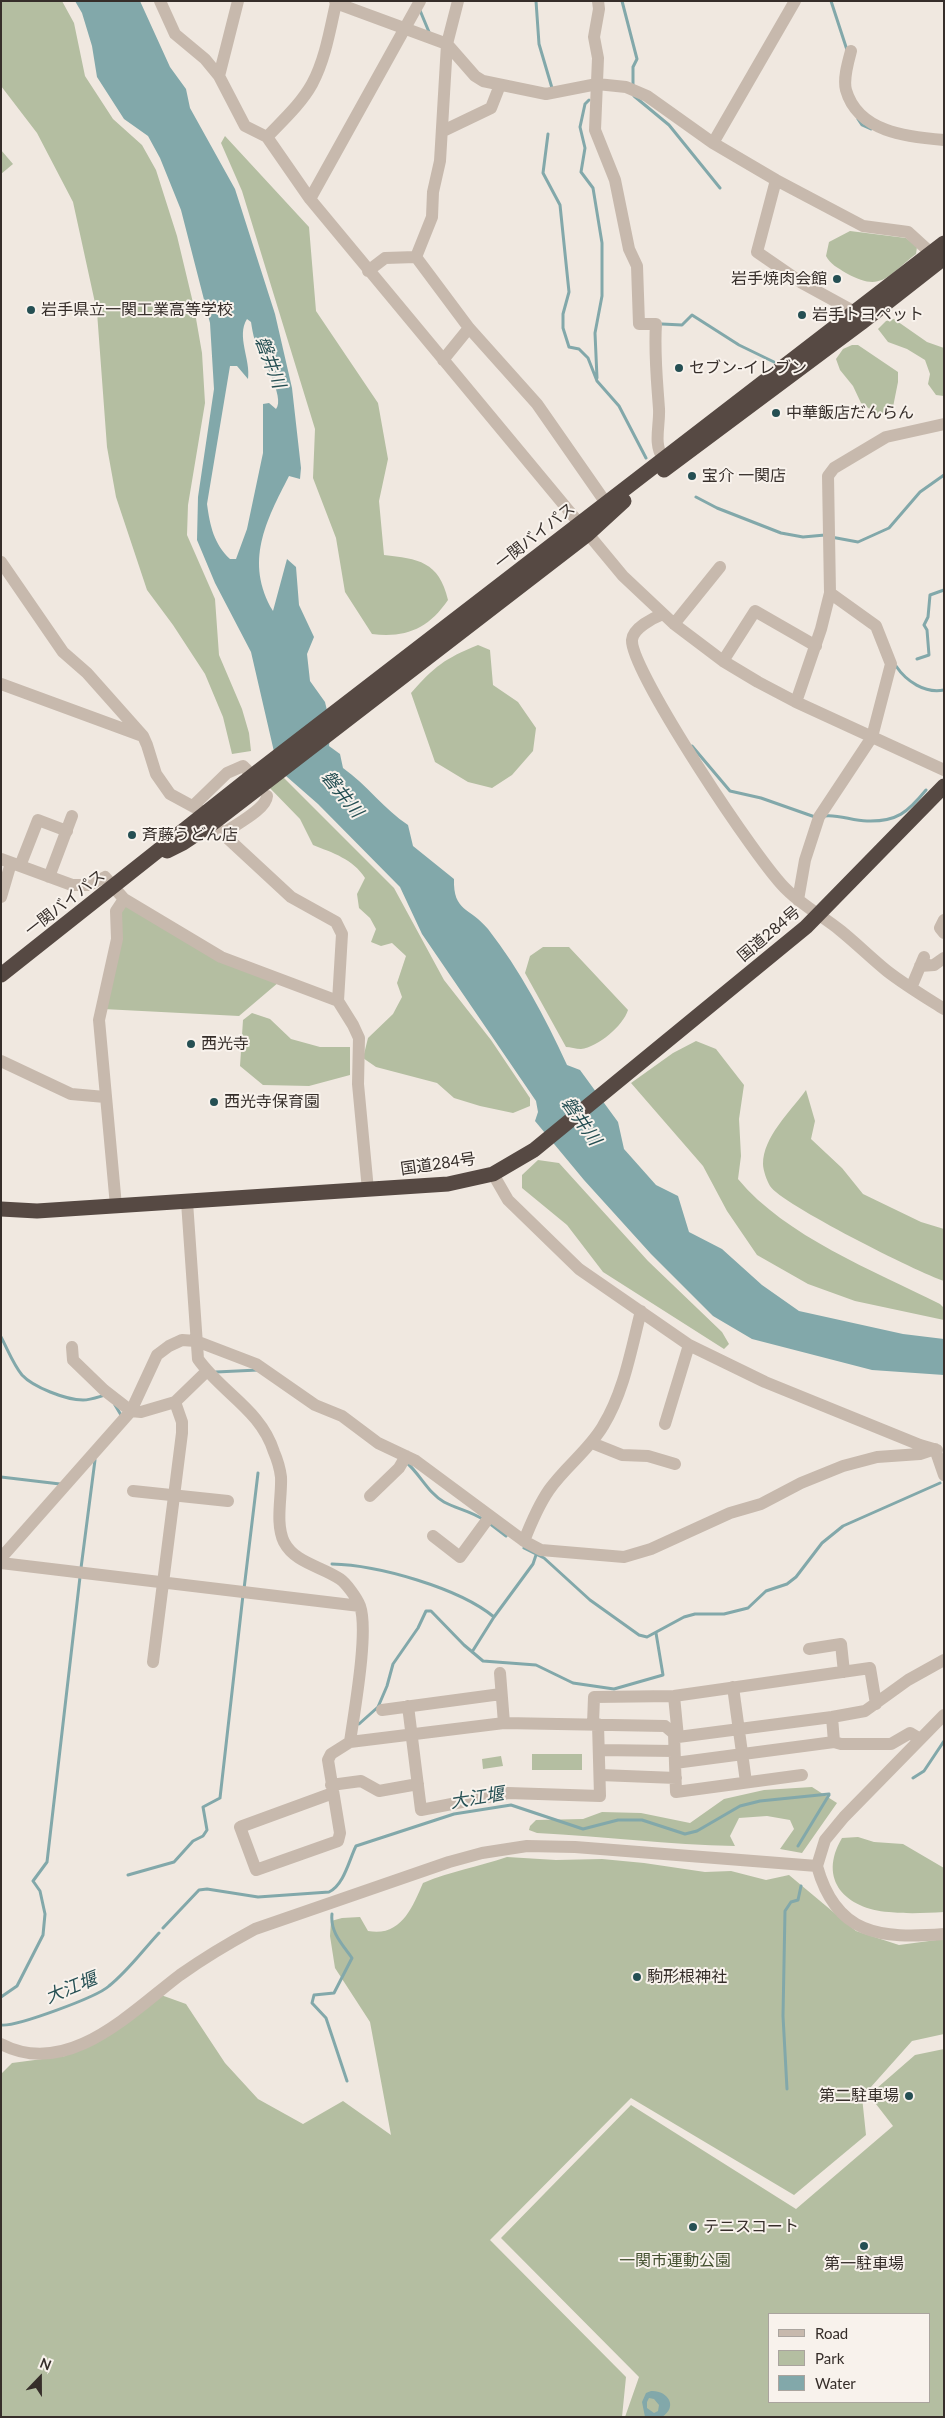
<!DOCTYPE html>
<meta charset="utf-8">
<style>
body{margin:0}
#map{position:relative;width:945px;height:2418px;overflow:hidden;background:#f0e8e0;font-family:Lato,sans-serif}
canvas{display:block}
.frame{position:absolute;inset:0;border:2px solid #362e2a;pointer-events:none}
.legend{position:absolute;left:768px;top:2313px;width:162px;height:90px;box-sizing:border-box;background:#f8f2ec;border:1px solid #aaa49e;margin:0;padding:6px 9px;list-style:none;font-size:15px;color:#362e2a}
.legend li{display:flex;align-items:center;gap:10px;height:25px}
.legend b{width:25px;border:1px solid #aaa49e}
.north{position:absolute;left:15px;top:2353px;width:50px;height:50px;-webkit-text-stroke:4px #f8f2ec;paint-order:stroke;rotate:22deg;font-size:14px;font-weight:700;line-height:20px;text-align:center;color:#362e2a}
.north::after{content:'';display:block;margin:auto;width:18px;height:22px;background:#362e2a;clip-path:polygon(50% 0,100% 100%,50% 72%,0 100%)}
</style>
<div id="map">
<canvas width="945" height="2418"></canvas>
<div class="frame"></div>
<ul class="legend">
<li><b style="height:6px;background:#c7b9ad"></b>Road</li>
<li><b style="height:14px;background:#b4bea1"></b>Park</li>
<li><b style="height:14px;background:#82a8aa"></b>Water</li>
</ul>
<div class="north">N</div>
</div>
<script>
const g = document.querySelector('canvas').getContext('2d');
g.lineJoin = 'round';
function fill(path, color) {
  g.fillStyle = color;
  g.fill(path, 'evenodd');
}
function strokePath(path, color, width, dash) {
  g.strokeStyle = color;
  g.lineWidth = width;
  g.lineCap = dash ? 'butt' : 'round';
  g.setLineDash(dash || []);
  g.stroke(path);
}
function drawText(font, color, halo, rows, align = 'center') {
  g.font = font + ' Lato,"Noto Sans JP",sans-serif';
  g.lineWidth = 4;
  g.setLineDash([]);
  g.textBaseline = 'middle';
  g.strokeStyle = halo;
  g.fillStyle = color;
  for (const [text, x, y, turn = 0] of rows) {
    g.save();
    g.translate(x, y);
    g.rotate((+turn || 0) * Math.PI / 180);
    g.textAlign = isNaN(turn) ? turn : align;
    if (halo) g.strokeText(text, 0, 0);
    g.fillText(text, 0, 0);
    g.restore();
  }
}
const green = new Path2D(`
 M1,1H62L74,23L85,76L113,119L142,145L156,170L177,236L194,307L202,353L205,403L188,505L187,535L215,599L219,655L242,709L249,733L251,751L232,754L223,717L205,674L173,625L147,590L116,497L107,447L97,312L73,202L37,133L1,86Z
 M225,136L309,227L316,311L378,403L388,459L379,501L384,555C418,559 439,561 448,600C428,629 406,638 372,634L345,592L336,538L313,478L315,429L242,191L221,143Z
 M1,150L13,164L1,174Z
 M850,231L906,238L917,247L916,254C887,276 882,293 846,273C838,268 830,264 826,256L829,242Z
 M894,319L927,342L944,348V396L936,395L928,384L930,374L925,360L907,349L888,342L878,329L886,321Z
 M852,345H858L898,372V382L893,407L880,416L861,403L853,386L840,370L836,359L843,349Z
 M478,645L490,650L493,685L518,702L536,728L533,751L512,775L492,788L468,782L435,762L411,693C435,666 444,659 478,645Z
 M283,777L394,888L444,980L491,1040L530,1098V1106L513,1113L480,1106L454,1098L437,1083L376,1067L363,1058L368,1038L393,1014L402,997L397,983L406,956L392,943L381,946L371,942L376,929L370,918L359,908L357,894L365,878C353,859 333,853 313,845L300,819L265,783Z
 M126,905L279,982L239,1016L103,1009L120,913Z
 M543,947H569L628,1010C623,1026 598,1047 581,1049C576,1049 570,1047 566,1047L525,973L530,956Z
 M252,1013L270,1019L291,1039L320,1047H350V1075L309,1086L263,1085L240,1066L243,1020Z
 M696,1041L716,1049L744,1085L739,1119L741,1156L738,1179C785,1236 874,1271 940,1304L944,1308V1320L855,1301L808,1284L757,1255L727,1211L703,1166L631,1083L673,1053Z
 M806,1090L815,1121L811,1139L842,1168L863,1194L921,1222L944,1229V1281C919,1273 781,1204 770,1186C767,1181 763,1170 763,1164C763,1137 790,1112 806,1090Z
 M538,1160L559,1163L648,1261L722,1332L729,1344L724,1349L603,1272L567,1225L522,1188V1175Z
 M532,1754H582V1770H532Z
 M501,1756L503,1766L483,1769L482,1759Z
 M812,1787L837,1803L802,1853L780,1849L794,1829L790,1820L767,1816L739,1818L730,1836L735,1846C669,1845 603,1836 537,1833L529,1830L530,1826L536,1820L583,1819L602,1812L641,1813L690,1823L724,1799L764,1790Z
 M858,1837L874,1842L903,1844L944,1868V1912C926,1913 907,1914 889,1912C846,1909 817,1880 842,1838Z
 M507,1857L556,1860L602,1859L644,1863L705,1872L731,1871L766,1880L789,1875L856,1931L899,1945L944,1939V2034L912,2041L862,2097L866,2135L794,2195L631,2098L490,2240L626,2377L622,2417H1V2074L12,2063L65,2056L161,1995L186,2004L225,2063L258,2099L303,2124L343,2101L391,2135L370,2022L335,1968L330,1936L331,1921L342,1918L360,1917L368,1931C401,1937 412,1908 423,1883C451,1871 478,1867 507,1857Z
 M944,2049V2417H625L639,2377L501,2238L631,2105L796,2209L893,2126L869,2095L915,2055ZM769,2314H929V2402H769Z`);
const water = new Path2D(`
 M75,1H140L170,67L186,89L190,108L235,189L275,314L292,388L301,468L300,479L289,476C266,521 244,562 273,611L287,559L296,567L299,605L314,637L307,654L310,681L325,702L331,727L329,746L340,754L343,768C367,785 384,809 408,825L413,846L454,879C453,912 470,907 488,929C520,970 545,1017 567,1065L580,1070L618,1122L624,1149L656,1185L678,1196L689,1232L722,1249L762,1285L799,1311L903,1334L944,1339V1375L872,1370L752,1339L713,1316L651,1254L584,1180L535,1121L538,1112L536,1101L422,934L400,887L318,804L278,769L251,652L215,583L197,540L198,497L214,389L210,323L181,210L160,158L148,136L124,119L97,77L92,46L82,13ZM247,319L251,322C252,328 253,335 255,341C260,354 286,398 276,409L269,403L263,404V453L247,529L236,559H230C214,544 210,526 207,504L230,366H237L248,379C251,360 236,336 247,319Z
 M651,2391C667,2390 679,2406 662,2417H645L642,2402L646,2393ZM649,2398L654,2399L659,2405L658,2411L654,2413L647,2408V2402Z`);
const stream = new Path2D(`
 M536,1L539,44L552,88
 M622,1L637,59L633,67V85
 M831,1L847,50
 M419,8L429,32
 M634,96L669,125L720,188
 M589,100L585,104L580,127L585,148L581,172L593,188L602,243V296L595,333L597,378
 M858,119L862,125L871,129
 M548,134L543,173L560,205L569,292L563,314V328L569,347L579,349L588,358L597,381L619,406L646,458
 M662,324L682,325L692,315L739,345L774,362
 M696,497L717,508L781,533L803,537L825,535
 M831,537L858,542L889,528L920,492L944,475
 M917,659L929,655L927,630L924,625L928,617L930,595L944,590
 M896,666C906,681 925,694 944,690
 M692,746L730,791L761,798L815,817
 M824,816C839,814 852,821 867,821C897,822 908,812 926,790
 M1,1337C8,1350 13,1364 22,1375C33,1387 66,1400 83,1400C90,1400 98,1397 105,1395
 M216,1372L258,1370
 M115,1405L121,1415
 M406,1462C420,1474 428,1493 444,1502C457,1509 471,1511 484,1520
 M1,1477L60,1484
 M489,1523L506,1536
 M524,1548L544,1558L590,1600L639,1635L647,1637L684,1617L695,1614H724L748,1608L766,1591L787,1584L796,1577L822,1543L843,1526L940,1483
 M332,1564C378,1565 459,1588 494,1617
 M81,1568L95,1460
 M244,1589L258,1473
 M472,1652L494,1617L533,1564L536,1555
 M359,1724L378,1707L387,1686L393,1664L418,1628L426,1611H431L464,1645L483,1661L536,1665L573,1683L614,1689L663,1675L656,1633
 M913,1778L924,1771L944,1741
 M798,1846L829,1795
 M128,1875L174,1862L193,1841L203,1836L207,1830L203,1807L220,1798L243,1595
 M332,1914C330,1932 342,1944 352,1958L334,1993L314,1995L312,2003L326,2018L347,2081
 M163,1928L199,1890L207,1889L258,1897L329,1892C344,1885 349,1860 356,1846L454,1814L511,1805L583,1829L618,1820H642L685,1834L697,1831L740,1806L760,1801L829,1794
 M1,1997L17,1986L43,1935L45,1914L40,1891L33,1881L47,1862L80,1577
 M1,2025C16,2027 97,1997 109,1986C128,1971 143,1950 159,1933
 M787,2089L783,2016L785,1911L791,1902L798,1900L801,1886`);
const minor = new Path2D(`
 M160,1L175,34L205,59L219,76L245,126L267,137
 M420,1L310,199L623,576L674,624L723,661L758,682L796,702L944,770
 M598,1L599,9L594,37L598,58L595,130L615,180L629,249L637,266L639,324H656C654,353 657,380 659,409C660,425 653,444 663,458
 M336,3L447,44L475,76L483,81L546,94L597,84L626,87L647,96L713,143L776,180L863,226L908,232L931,253
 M851,51C848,62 843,79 846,90C858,132 907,137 944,140
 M219,76L238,1
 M443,131L491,108L500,85
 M713,143L795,1
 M776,180L757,252L802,283L855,312
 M310,199L267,137C282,121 301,104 312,84C325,60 330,30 336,3L335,1
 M416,257L469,328L537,404L606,503
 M368,271L385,258L416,257L432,217L433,192L440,161L447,44L458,1
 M443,360L469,328
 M1,562L63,652L87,673L143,736L147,745L156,774L170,794L205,813L223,834L291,897L336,922L342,934L338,1001L353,1025L359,1038L358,1084L368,1190
 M663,614C653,618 633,628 632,640C630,670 760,866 787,890C803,906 824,917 841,931C857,944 871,958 887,971C905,985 925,997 944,1009
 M674,624L720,567
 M723,661L755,611L816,646
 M1,684L140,735
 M796,702L821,629L830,593L828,476L834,468L886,437L944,424
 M194,805L227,773L243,766L247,770
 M223,834C234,825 266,810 267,796
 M1,859L72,885H89L105,877L124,899L221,957L338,1001
 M20,866L38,820L67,831
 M49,877L72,816
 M1,897L11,863
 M798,900L805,860L819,817L872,737L891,664L876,626L830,593
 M944,920L940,928L944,933
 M920,966L934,965L944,958
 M911,988L924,957
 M1,1061L71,1094L105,1097
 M493,1174L508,1200L579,1269L689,1345L765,1382L920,1445L937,1450
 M187,1202L198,1359C222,1393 261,1410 274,1452C277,1459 280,1469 281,1477C282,1497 275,1523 284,1542C295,1563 321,1566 340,1579C346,1583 357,1598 360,1606C369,1631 354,1713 350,1742L331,1754L328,1760L340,1833L338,1841L256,1870L240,1827L333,1793
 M116,1206L99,1020L117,939L116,911L124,899
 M72,1347L73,1360L104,1390L131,1411L141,1412L175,1402L207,1371
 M665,1424L689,1345
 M592,1443L622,1455L648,1456L675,1464
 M133,1491L228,1501
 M370,1496L399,1468L406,1456
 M433,1536L460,1557L490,1516
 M524,1541C531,1523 538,1506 549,1490C565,1467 589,1450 603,1426C624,1392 631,1350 641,1311
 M1,1558L131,1411L157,1355L169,1346L182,1340L196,1341L256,1364L315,1405L342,1416L378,1443L416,1461L524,1541L541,1550L624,1557L651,1549L730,1513L761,1504L801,1483L843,1466L877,1457L920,1454L935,1449L944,1475
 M1,1563L360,1606
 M809,1649L841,1644L844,1672
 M153,1662L182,1433V1422L175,1402
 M500,1673L504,1723
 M733,1687L746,1782
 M674,1696L678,1737
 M408,1706L421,1810L508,1793L600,1796L598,1724
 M382,1710L501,1694
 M832,1717L834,1742
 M593,1724L594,1697L674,1696L870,1668L876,1704
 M674,1734L676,1792L802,1775
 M350,1742L504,1723L665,1726L678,1737L832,1717L865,1711L908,1680L944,1660
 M599,1750L674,1751
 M675,1763L834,1742L841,1744H891L910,1733L920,1739
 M600,1775L676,1778
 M331,1785L361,1781L379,1791L418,1784
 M817,1866C836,1935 880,1939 944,1934
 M1,2044C68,2079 131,2012 180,1975C204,1958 229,1943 255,1929L449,1862L482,1853L527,1846L575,1847L817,1866L825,1840L844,1817L944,1715`);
const highway = new Path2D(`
 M664,470L861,323L944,258
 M167,851L183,843L213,823L588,534L624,501
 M1,975L256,773L944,243
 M1,1209L37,1211L448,1184L493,1174L534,1150L806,927L944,786`);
const markers = [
 [837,279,5,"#254f53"],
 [31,310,5,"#254f53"],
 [802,315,5,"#254f53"],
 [679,368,5,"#254f53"],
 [776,413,5,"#254f53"],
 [692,476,5,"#254f53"],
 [132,835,5,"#254f53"],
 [191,1044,5,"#254f53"],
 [214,1102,5,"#254f53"],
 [637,1977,5,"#254f53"],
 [909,2096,5,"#254f53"],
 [693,2227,5,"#254f53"],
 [864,2246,5,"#254f53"]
];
const poiNames = [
 ["岩手焼肉会館",827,279,"right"],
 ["岩手県立一関工業高等学校",41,310],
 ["岩手トヨペット",812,315],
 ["セブン-イレブン",689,368],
 ["中華飯店だんらん",786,413],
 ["宝介 一関店",702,476],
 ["斉藤うどん店",142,835],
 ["西光寺",201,1044],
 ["西光寺保育園",224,1102],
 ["駒形根神社",647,1977],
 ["第二駐車場",899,2096,"right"],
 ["テニスコート",703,2227],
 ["第一駐車場",864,2264,"center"]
];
const streetNames = [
 ["一関バイパス",535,536,-38],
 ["一関バイパス",65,903,-38],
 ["国道284号",769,934,-40],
 ["国道284号",438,1164,-8]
];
const parkNames = [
 ["一関市運動公園",675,2261]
];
const waterNames = [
 ["磐井川",270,362,69],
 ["磐井川",342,794,51],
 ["磐井川",581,1121,55],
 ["大江堰",477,1798,-9],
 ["大江堰",71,1988,-22]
];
fill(green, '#b4bea1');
fill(water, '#82a8aa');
strokePath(stream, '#82a8aa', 3);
strokePath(minor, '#c7b9ad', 12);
strokePath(highway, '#564943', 15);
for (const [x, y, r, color] of markers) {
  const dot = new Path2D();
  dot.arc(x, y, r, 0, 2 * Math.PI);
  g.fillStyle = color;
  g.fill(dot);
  strokePath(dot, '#f8f2ec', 2);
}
drawText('16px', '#362e2a', '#f8f2ec', poiNames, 'left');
drawText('16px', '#362e2a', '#f8f2ec', streetNames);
drawText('16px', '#455231', '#f8f2ec', parkNames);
drawText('italic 18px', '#254f53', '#f8f2ec', waterNames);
</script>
